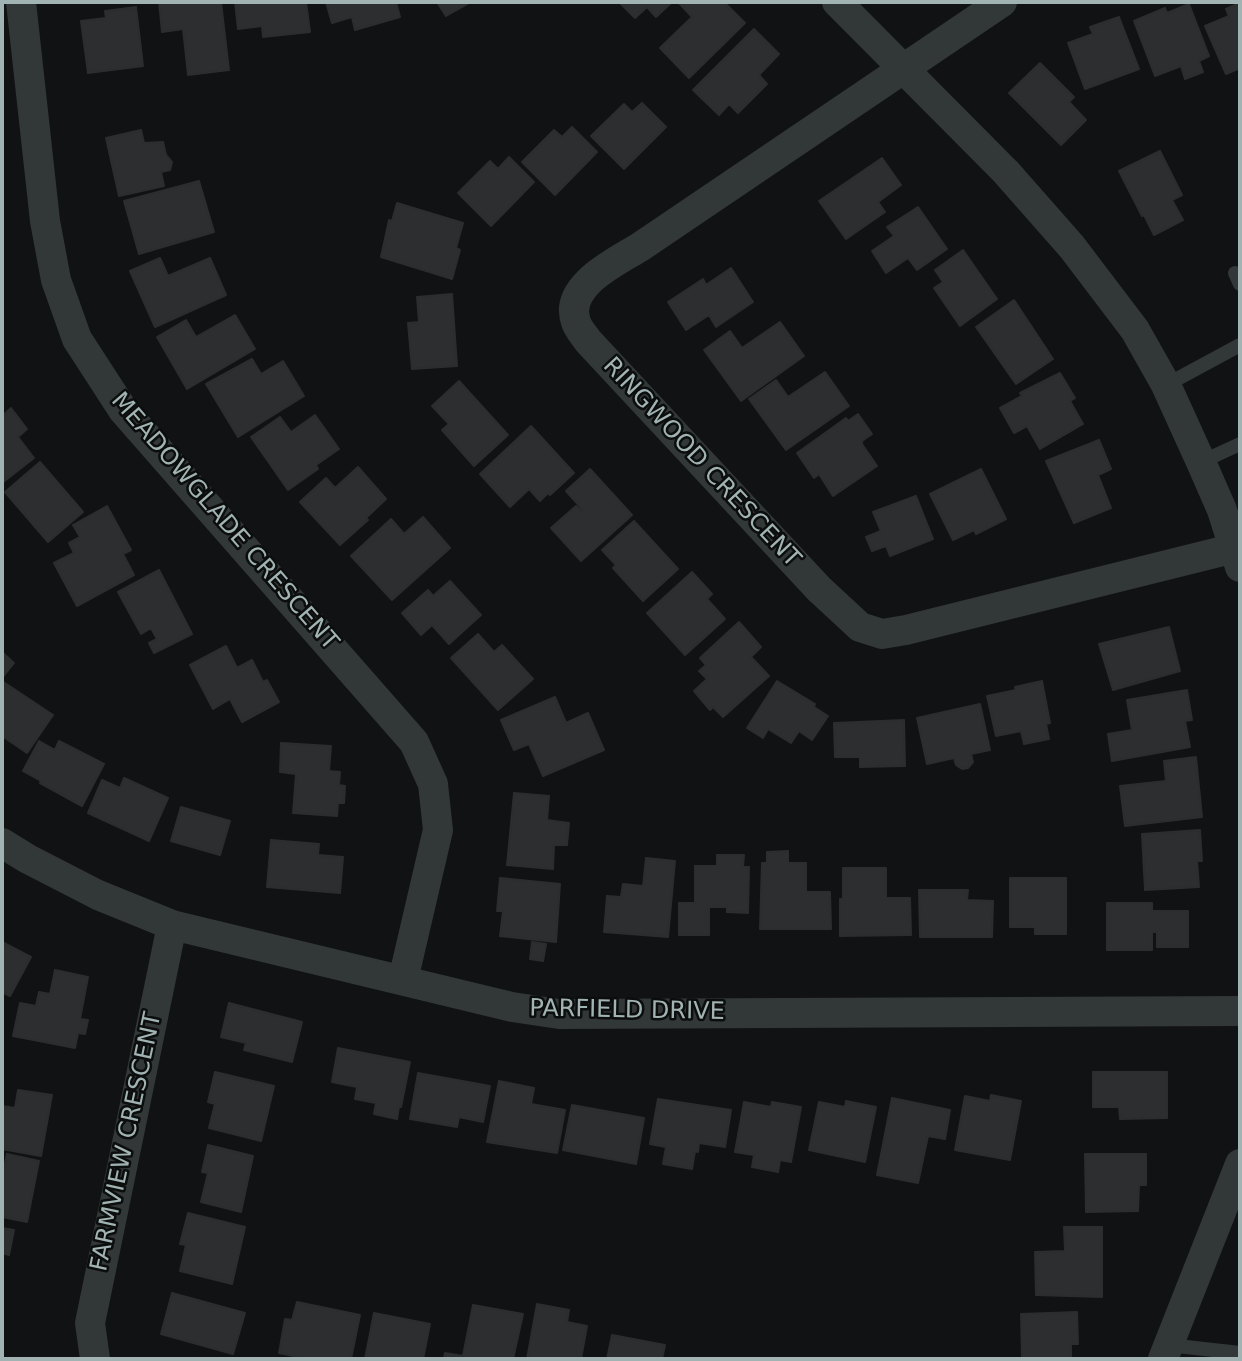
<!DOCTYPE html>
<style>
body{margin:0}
#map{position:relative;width:1242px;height:1361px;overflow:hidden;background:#111213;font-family:"DejaVu Sans",sans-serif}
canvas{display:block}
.frame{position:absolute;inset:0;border:4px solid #a2b3b3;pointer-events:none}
</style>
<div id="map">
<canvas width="1242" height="1361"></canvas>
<div class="frame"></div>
</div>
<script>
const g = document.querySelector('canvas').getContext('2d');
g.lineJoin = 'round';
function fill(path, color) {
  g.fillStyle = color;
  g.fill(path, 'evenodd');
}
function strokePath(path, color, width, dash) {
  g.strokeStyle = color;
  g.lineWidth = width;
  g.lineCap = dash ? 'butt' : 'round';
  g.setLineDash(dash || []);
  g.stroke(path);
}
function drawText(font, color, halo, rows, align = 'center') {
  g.font = font + ' "DejaVu Sans",sans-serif';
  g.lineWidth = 5;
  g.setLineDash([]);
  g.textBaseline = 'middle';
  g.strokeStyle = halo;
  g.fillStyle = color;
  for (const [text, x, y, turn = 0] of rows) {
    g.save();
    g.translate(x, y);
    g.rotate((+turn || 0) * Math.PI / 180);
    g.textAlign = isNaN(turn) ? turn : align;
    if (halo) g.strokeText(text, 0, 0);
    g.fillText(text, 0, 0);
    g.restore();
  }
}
const building = new Path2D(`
 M159,2H221L229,70L188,75L183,29L162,32Z
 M235,2H306L310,32L263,37L262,26L238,29Z
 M326,2H396L400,17L355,30L352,17L332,23Z
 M437,2H471L446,16Z
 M619,2H672L656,17L647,7L635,18Z
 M678,2H724L745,23L689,78L660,48L692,17Z
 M1240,3V68L1226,74L1205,26L1229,16L1226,9Z
 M1189,4L1209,56L1199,61L1203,72L1185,79L1181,66L1155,76L1134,21L1165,8L1167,13Z
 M136,7L143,66L88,73L81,21L106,18L105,11Z
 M1119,17L1139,69L1085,89L1068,43L1093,34L1090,27Z
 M754,29L779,54L759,75L767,84L738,113L729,104L719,115L693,90Z
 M1040,63L1074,97L1069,102L1086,120L1061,145L1009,93Z
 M642,103L666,127L624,169L591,136L624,104L632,112Z
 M572,127L597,152L555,195L522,162L554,130L562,137Z
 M141,130L144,143L163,142L166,155L172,162L170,170L161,172L164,186L119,196L106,138Z
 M1160,151L1182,195L1172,200L1183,220L1154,235L1144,215L1142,216L1119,171Z
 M509,157L534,182L491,226L458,193L490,161L498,169Z
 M882,158L901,185L878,202L885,212L846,239L819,201Z
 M199,181L214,232L139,254L124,201Z
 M397,203L463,223L456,248L460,250L452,279L381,257L389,220L392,221Z
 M918,207L947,249L917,270L908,258L886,273L872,251L894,236L887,227Z
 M963,250L997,299L960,326L934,288L943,282L935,270Z
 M160,258L168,276L210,258L226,295L155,327L130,271Z
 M731,268L753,302L716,327L709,315L686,330L668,302L703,279L706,285Z
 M452,294L457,366L412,369L408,323L419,322L417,297Z
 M1014,300L1053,359L1016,384L976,327Z
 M235,315L255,349L187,389L157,337L186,320L196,337Z
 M780,322L804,356L741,401L704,350L730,331L742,348Z
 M252,359L261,374L283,361L304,396L238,437L206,384Z
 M825,372L849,406L786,450L749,399L776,380L788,397Z
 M1060,373L1075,398L1070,401L1083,424L1040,449L1027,426L1014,433L1000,408L1022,396L1020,393Z
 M459,381L508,435L474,466L442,430L449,424L432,406Z
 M11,408L27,429L18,437L34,458L2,483V416Z
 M858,414L872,434L862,441V444L877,466L833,496L819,474L814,478L797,453L846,418L848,421Z
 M315,415L339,449L316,465L318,469L288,490L251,437L280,417L291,432Z
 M531,426L574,473L550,495L548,493L540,501L529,489L510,507L480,474Z
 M1099,440L1111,469L1098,475L1111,508L1074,523L1046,461Z
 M40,462L83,512L48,542L5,492Z
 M358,467L386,499L366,518L368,520L340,545L300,502L326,478L335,488Z
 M590,469L632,515L581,561L551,528L576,506L581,511L583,510L566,491Z
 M981,469L1006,519L976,534L974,530L953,540L930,494Z
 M916,496L933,539L890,556L886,546L872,551L866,537L881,531L873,512Z
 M107,506L131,550L123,554L134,575L77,606L54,563L74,553L69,543L80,537L73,525Z
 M423,517L450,548L392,600L351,556L391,519L404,534Z
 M634,521L678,569L643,601L613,568L616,565L602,550Z
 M159,570L192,634L154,653L149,643L157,639L151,628L141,634L118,592Z
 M692,572L712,594L707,599L725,619L685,655L647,613Z
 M450,581L481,615L449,644L432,625L421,635L402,613L428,590L433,596Z
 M739,622L761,647L751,657L769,676L723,717L713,707L710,710L694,691L707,679L699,671L706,665L700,658Z
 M1169,627L1180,671L1113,690L1099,644Z
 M478,634L494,652L502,645L533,679L498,710L451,658Z
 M226,646L237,668L252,660L263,682L267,680L279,702L242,722L230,699L213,709L190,665Z
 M2,652L14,663L2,678Z
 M2,681L53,715L27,753L2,736Z
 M777,681L815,704L814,707L828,716L812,740L799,731L791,743L768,729L763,738L747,728Z
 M1042,681L1050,723L1046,724L1049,739L1024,744L1021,731L996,736L987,696L1016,690L1015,687Z
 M1187,690L1192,720L1185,721L1190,747L1112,761L1108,734L1132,730L1127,700Z
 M555,697L566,723L588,713L604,750L543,776L529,744L514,750L501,720Z
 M980,704L990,750L971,754L973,762L968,768L962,769L956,765L954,758L927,764L917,718Z
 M904,720L905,766L860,767V757H835L834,723Z
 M39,741L55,750L59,741L104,764L82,806L40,783L41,781L23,771Z
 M281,743L331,746L329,771L340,772L339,785L345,786L344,803H338L337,816L293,813L296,774L280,772Z
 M1196,757L1202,817L1125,826L1120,786L1166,781L1164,761Z
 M124,778L168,798L149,841L88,813L102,780L120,788Z
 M514,793L549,796L547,820L569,823L567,845H554L553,869L507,865Z
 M181,807L230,821L220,855L171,841Z
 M1200,830L1202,861H1197L1199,887L1145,890L1142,834Z
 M271,840L319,844L318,855L343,857L340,893L267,887Z
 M788,851V863H806V892H830L831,929H760L762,863H767V852Z
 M717,855H744L743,867H749L748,913L727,912V907H709V935H679V903H695V866H717Z
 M646,858L675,861L668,937L604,932L607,896L621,897L623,884L643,886Z
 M843,868H886V898H910L911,935L840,936V899H843Z
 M500,878L560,884L556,942L500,936L503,911H497Z
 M1010,878H1066V934H1035V927H1010Z
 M919,890H968L967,900L993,901L992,937H920Z
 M1107,903H1152V911H1188V947H1157V932H1152V950H1107Z
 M2,942L31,957L10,996L2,992Z
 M532,942L546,944L543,961L530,959Z
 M55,970L88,977L80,1019L88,1020L85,1034L78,1033L75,1048L13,1036L20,1003L36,1006L39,992L50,994Z
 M229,1003L302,1022L292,1062L244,1050L246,1043L221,1037Z
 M338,1048L410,1062L401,1107L399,1106L397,1119L374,1114L376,1103L355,1099L357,1087L332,1082Z
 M215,1072L274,1086L261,1141L209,1128L215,1104L208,1102Z
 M1093,1072H1167V1118L1120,1119L1119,1107H1093Z
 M418,1073L490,1086L483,1122L459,1117L457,1127L410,1119Z
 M499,1081L534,1088L531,1104L565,1110L557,1153L487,1142Z
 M18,1090L52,1095L41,1156L2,1149V1106L15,1108Z
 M991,1095L1021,1101L1010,1160L955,1150L965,1096L990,1101Z
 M892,1098L950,1110L945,1139L928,1136L918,1183L877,1175Z
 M658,1099L731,1110L725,1147L699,1143L698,1152L695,1151L692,1169L663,1164L666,1147L650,1144Z
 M846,1101L876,1107L865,1162L809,1150L819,1102L845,1107Z
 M744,1102L771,1107L772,1102L801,1107L791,1162L780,1160L778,1172L752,1167L754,1155L735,1152Z
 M572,1105L644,1118L636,1164L563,1150Z
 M208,1145L253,1156L241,1212L201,1202L208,1173L202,1172Z
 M7,1154L39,1161L27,1222L2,1217V1177Z
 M1085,1154H1146V1185H1139L1138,1211L1086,1212Z
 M188,1213L245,1227L232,1284L180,1271L186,1245L180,1244Z
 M1064,1227H1102V1297L1036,1295L1035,1252L1065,1251Z
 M2,1228L14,1230L9,1255L2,1253Z
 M172,1293L245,1313L233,1354L161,1334Z
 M297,1302L360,1315L351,1359H308L279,1353L285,1319L292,1320Z
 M537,1304L569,1310L567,1322L587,1326L581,1359H527Z
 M473,1305L523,1314L513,1359H444L445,1353L463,1356Z
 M1077,1312L1078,1344H1071V1359H1022L1021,1314Z
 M374,1313L430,1324L423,1359H365Z
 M612,1335L665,1345L662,1359H607Z`);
const lane = new Path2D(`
 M1235,273L1240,284
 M1166,385L1240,345
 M1201,462L1240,444
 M1168,1345L1240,1353`);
const street = new Path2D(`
 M21,2L45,221L56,280L77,339L123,410L414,742L433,784L438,830L403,980
 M837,2L1006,172L1072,247L1135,330L1166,385L1201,462L1222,510L1240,567
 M1002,2L640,247C616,262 563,286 576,322C578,329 584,335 588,341L819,589L860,627L882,634L906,630L1235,548
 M2,843L28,859L98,895L172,925L512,1007L559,1014L1240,1011
 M95,1359L90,1323L172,925
 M1163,1359L1240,1164`);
const streetNames = [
 ["RINGWOOD CRESCENT",701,463,47],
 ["MEADOWGLADE CRESCENT",224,522,49],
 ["PARFIELD DRIVE",627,1011,1],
 ["FARMVIEW CRESCENT",127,1142,-78]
];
fill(building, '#2c2e2f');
strokePath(building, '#2b2d2f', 2);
strokePath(lane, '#323737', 14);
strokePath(street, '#323737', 30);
drawText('24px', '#a2b3b3', '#0c0d0d', streetNames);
</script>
